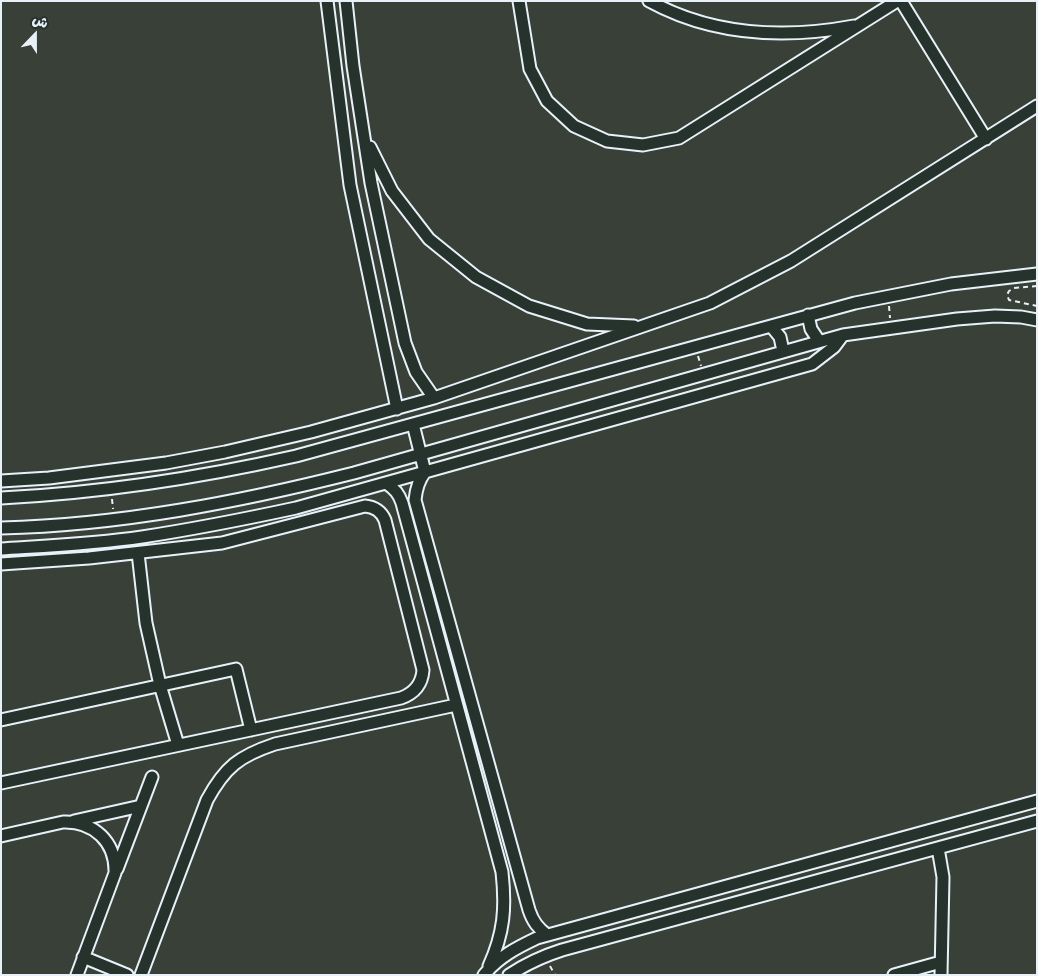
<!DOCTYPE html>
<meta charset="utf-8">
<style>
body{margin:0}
#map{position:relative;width:1038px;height:976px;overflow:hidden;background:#394037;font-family:"Patrick Hand","Playpen Sans Arabic",sans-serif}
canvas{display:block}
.frame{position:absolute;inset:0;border:2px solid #e8f1f8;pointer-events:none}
.north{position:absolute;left:10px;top:10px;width:50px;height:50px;-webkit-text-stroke:4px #26332d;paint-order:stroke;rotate:22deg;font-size:14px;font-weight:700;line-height:20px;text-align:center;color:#e8f1f8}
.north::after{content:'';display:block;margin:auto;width:18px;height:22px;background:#e8f1f8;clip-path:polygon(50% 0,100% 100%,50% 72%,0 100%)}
</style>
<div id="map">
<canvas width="1038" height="976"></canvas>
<div class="frame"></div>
<div class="north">ش</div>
</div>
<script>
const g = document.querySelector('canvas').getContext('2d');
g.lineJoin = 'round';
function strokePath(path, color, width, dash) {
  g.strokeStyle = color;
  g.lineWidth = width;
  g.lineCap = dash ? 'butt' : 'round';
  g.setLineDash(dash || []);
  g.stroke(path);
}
const path = new Path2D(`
 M1037,286L1014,288L1009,291L1007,295L1009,300L1037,306
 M889,306L890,318
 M698,356L701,366
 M112,499L113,509
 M550,966L555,975`);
const minor = new Path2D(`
 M327,1L350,185L397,409
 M346,1L353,66L371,183L405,343L416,372L434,398
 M519,1L530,69L547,101L574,126L607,141L643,145L679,138L897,1
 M649,1C713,36 784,39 854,26
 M901,1L986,139
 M370,147L392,191L429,239L476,277L529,306L587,324L634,326
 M808,315L811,329L819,341
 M771,326L780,337L783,351
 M413,424L425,472C418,481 416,489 415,500L529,910C533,922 538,928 547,935
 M1,481L49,478L166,463L225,452L311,432L434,398L710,303L791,261L1037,106
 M386,483C395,489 399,494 402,503L502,872C506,908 504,933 489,966
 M1,498C101,493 199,478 296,456L855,303L951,284L1037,274
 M1,528C121,525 239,502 354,473L843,335L957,319L995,316L1021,317L1037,320
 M1,549C48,546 95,544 142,537C194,529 245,519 296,508L812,364L834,347L843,335
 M138,553L146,623L160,685L178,745
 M1,564L89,558L222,543L365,506C375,507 381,511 385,520L423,670C422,684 415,693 401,698L1,783
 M1,720L236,669L251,730
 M74,821L141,806
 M1,836L63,822C94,821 116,842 115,873L77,975
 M938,848L943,877L941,975
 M117,869L152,777
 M83,957L127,975
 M141,975L207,800C225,767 239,756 275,744L456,705
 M484,975C498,957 518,947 537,938L1037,801
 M509,975C526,964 543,956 562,950L1037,821
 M894,975L941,962`);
strokePath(minor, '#e8f1f8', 15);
strokePath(path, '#e8f1f8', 2, [5, 4]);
strokePath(minor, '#26332d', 11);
</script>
